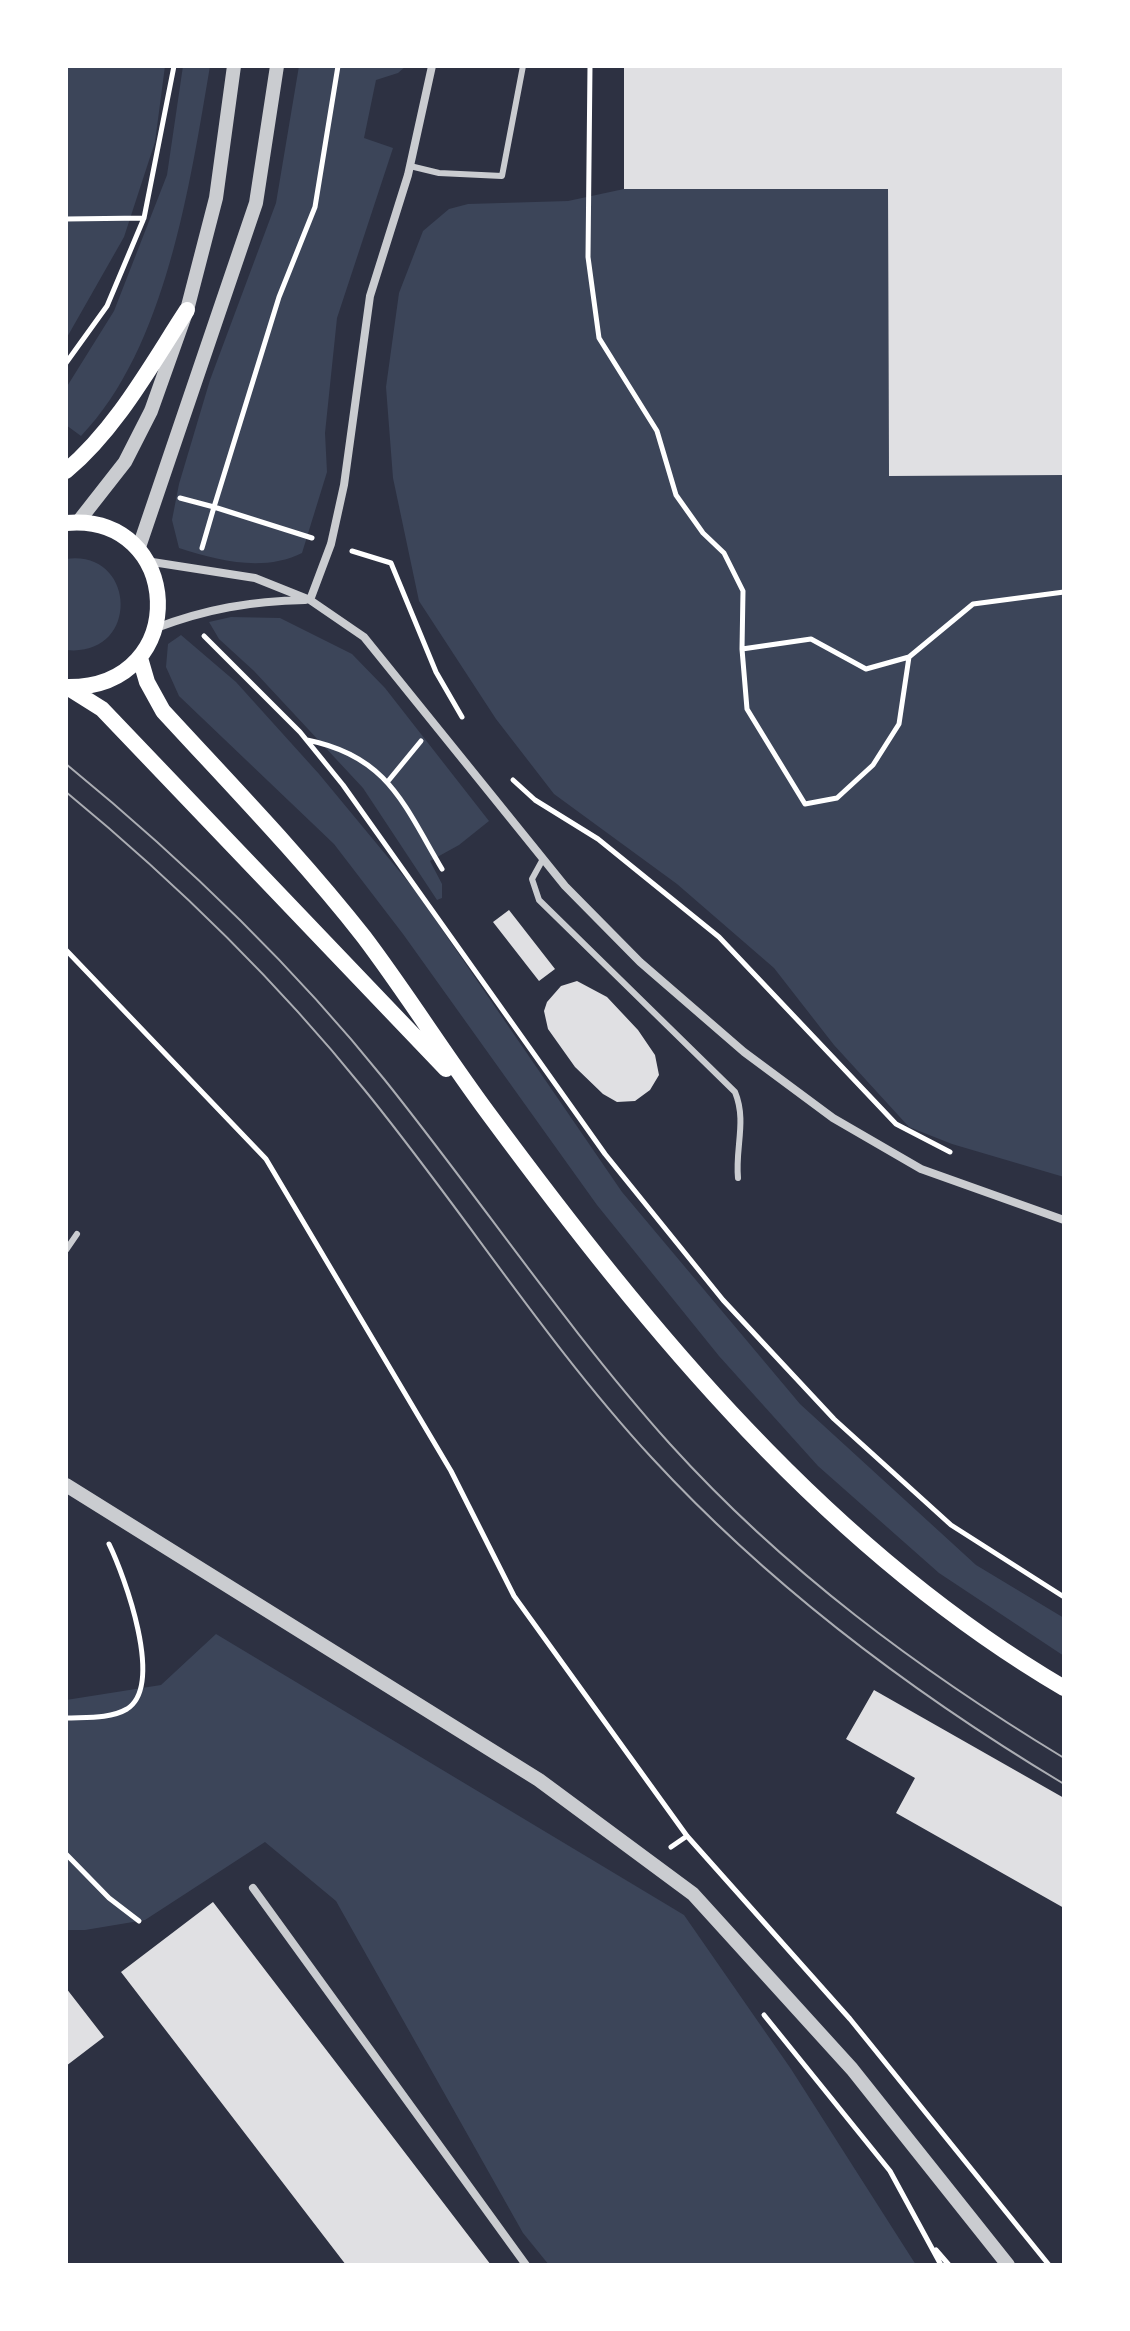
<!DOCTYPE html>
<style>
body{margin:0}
#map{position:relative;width:1130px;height:2331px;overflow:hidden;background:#2d3142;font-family:Rubik,sans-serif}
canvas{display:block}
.frame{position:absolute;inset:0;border:68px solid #fff;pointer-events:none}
</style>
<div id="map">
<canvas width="1130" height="2331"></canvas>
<div class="frame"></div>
</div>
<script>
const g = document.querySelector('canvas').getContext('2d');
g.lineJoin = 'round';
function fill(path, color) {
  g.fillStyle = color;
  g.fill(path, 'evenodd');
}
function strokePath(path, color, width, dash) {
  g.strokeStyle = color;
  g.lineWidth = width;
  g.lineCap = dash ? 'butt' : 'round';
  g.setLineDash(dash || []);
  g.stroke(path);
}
const green = new Path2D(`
 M66,66H165L155,142L124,237L66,339Z
 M183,66H210C190,184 166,348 81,436L66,425V388L114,311L167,175Z
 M299,66H406L398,73L376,80L364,138L393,148L337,318L325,433L327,472L302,553C264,572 219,561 179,548L172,520L179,484L210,380L276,203Z
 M624,189H888L889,475H1064V1177L952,1144L909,1127L834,1045L774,968L677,884L554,794L496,719L419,601L393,478L386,387L399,293L423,231L449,209L468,204L568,201Z
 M66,559C137,549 141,658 66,650Z
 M231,617L280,618L352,654L385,688L489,821L459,845L430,861L442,884V898L437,900L363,788L254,671L219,639L209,622Z
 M181,635L236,682L319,774L415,890L622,1192L800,1404L976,1565L1064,1618V1656L939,1573L818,1466L719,1356L597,1205L403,934L334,844L179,696L166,667L168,644Z
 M216,1634L684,1915L791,2069L916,2265H549L523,2233L336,1901L265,1842L145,1920L85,1930H66V1700L161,1685Z`);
const building = new Path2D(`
 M624,66H1064V475L889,476L888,189H624Z
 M509,910L555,969L539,981L493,922Z
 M577,981L607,997L638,1030L655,1055L659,1075L650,1090L635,1101L617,1102L603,1094L575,1067L548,1029L544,1011L547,1002L561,986Z
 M874,1690L1064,1798V1908L896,1813L915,1778L846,1739Z
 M213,1902L491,2265H346L121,1972Z
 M66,1988L104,2037L66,2066Z`);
const path = new Path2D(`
 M590,66L588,257L599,338L657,431L676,495L703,533L724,553L743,591L742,649L811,639L866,669L909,657L973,604L1064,592
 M66,219L144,218
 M66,363L107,306L144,218L174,66
 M180,498L214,507L202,548
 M312,538L214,507L279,297L315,207L338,66
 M352,551L391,563L436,672L462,717
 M204,636L300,732L343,785L605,1154L723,1300L834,1419L951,1525L1064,1597
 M742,649L747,709L805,804L837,798L873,765L899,724L909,657
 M307,740C388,756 404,805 442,869
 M389,780L421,741
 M513,780L535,800L598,839L719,937L896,1124L950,1152
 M66,950L266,1159L451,1471L514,1596L687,1836L850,2019L1049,2265
 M66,1718C86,1717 110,1719 127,1709C165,1685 124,1575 109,1544
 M671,1847L687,1836
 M66,1854L109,1898L139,1921
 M764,2015L890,2171L941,2265
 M936,2250L949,2265`);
const service = new Path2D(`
 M410,166L439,173L502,176L523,66
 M543,859L532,879L539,900L735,1092C747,1121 735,1148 738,1178
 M66,1250L77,1234`);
const minor = new Path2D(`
 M146,561L255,578L310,600L364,637L565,886L640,962L744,1052L833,1118L921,1169L1064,1220
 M310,600L331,544L344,485L370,296L408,175L432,66
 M156,628C206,609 251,601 305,600
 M253,1888L526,2265`);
const tertiary = new Path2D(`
 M78,522L125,462L151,411L187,310L216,198L234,66
 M138,550L256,203L277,66
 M66,1485L539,1780L693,1894L852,2069L1008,2265`);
const secondary = new Path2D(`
 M66,471C117,428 151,365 187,310
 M66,523C183,512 193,687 69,687
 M140,658L147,682L163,711C231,785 302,858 364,937C407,994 445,1055 488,1113C649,1331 827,1549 1064,1688
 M67,687L102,709L446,1069`);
const tram = new Path2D(`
 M66,764C182,859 290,962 384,1079C481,1200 567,1329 670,1444C784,1570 919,1670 1064,1758
 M66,792C174,881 275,979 363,1088C462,1209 546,1343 652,1458C772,1588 914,1694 1064,1784`);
fill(green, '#3c4559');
fill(building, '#e0e0e3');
strokePath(path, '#fff', 5);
strokePath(service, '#caccd0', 6);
strokePath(minor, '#caccd0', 8);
strokePath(tertiary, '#caccd0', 14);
strokePath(secondary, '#fff', 16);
strokePath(tram, '#abadb3', 2);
</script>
